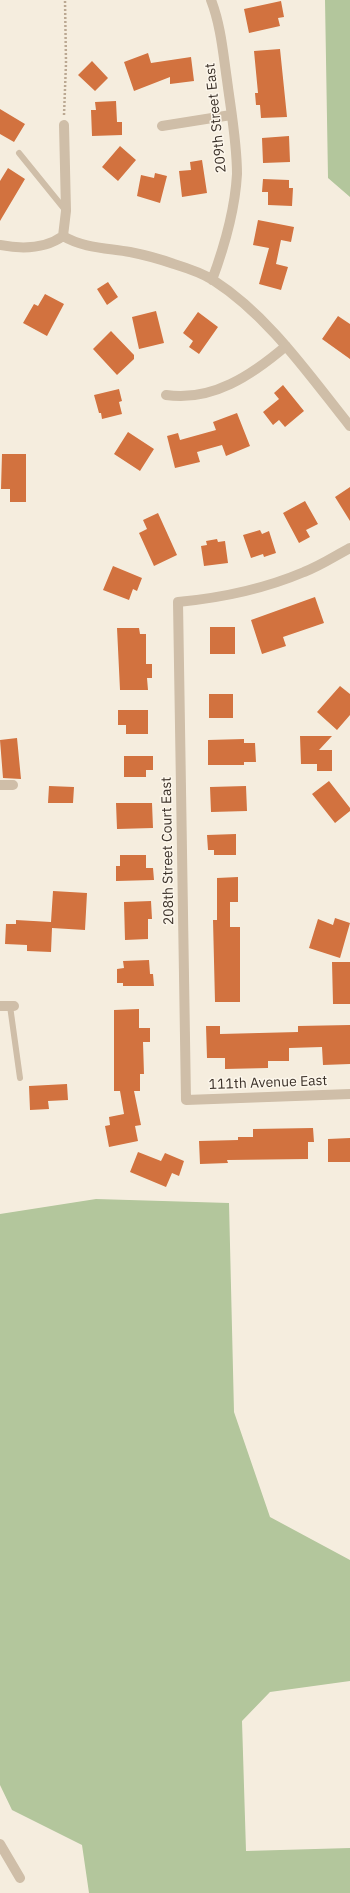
<!DOCTYPE html>
<style>
body{margin:0}
canvas{display:block;background:#f5edde}
</style>
<canvas width="350" height="1893"></canvas>
<script>
const g = document.querySelector('canvas').getContext('2d');
g.lineJoin = 'round';
function fill(path, color) {
  g.fillStyle = color;
  g.fill(path, 'evenodd');
}
function strokePath(path, color, width, dash) {
  g.strokeStyle = color;
  g.lineWidth = width;
  g.lineCap = dash ? 'butt' : 'round';
  g.setLineDash(dash || []);
  g.stroke(path);
}
function drawText(font, color, halo, rows, align = 'center') {
  g.font = font + ' "IBM Plex Sans",sans-serif';
  g.lineWidth = 3;
  g.setLineDash([]);
  g.textBaseline = 'middle';
  g.strokeStyle = halo;
  g.fillStyle = color;
  for (const [text, x, y, turn = 0] of rows) {
    g.save();
    g.translate(x, y);
    g.rotate((+turn || 0) * Math.PI / 180);
    g.textAlign = isNaN(turn) ? turn : align;
    if (halo) g.strokeText(text, 0, 0);
    g.fillText(text, 0, 0);
    g.restore();
  }
}
const green = new Path2D(`
 M325,0H350V197L328,178Z
 M96,1199L229,1203L234,1412L270,1517L350,1560V1681L270,1692L242,1721L246,1851L350,1848V1893H89L82,1845L12,1810L0,1785V1214Z`);
const building = new Path2D(`
 M281,1L284,17L278,18L280,26L249,33L244,9Z
 M280,49L287,117L261,118L260,105H256L255,93H258L254,51Z
 M148,53L151,63L191,57L194,81L170,84V77L134,91L124,62Z
 M92,61L108,78L95,91L78,75Z
 M116,101L117,122H122V135L92,136L91,110H96L95,102Z
 M0,109L25,124L14,142L0,134Z
 M289,136L290,162L263,163L262,138Z
 M120,146L136,160L118,181L102,167Z
 M202,160L207,193L182,197L179,171L191,170L190,162Z
 M8,168L25,179L0,221V181Z
 M155,173L167,176L160,203L137,196L141,175L154,178Z
 M263,179L289,180V188H293L292,206L268,205V192H262Z
 M258,220L294,227L291,242L281,240L276,264L288,267L281,290L259,284L269,248L253,245Z
 M108,282L118,297L107,305L97,289Z
 M45,294L64,304L47,336L23,323L34,304L38,306Z
 M156,311L164,343L139,349L132,317Z
 M198,312L218,327L199,354L189,347L193,341L183,333Z
 M338,316L350,324V359L322,339Z
 M111,331L134,355V359L117,375L93,349Z
 M283,385L304,411L285,427L279,420L273,425L263,412L279,399L274,393Z
 M119,389L122,401L119,402L122,414L102,419L101,413H99L94,395Z
 M237,413L250,446L226,456L222,445L197,452L200,462L175,468L167,436L178,433L180,440L216,430L213,422Z
 M128,432L154,449L140,471L114,454Z
 M2,454H26V502H10V489H1Z
 M350,487V521L335,497Z
 M305,501L318,524L306,530L310,537L299,543L283,513Z
 M158,513L177,555L154,566L139,533L147,529L143,520Z
 M260,530L262,534L269,531L276,553L264,557L263,554L251,558L243,535Z
 M217,539L218,542L225,541L228,563L204,566L201,546L207,545L206,541Z
 M113,566L142,578L137,591L133,589L129,600L103,590Z
 M315,597L324,623L283,637L286,646L262,654L251,620Z
 M210,627H235V654H210Z
 M117,628H139L140,634H146V664H152V678H147L148,690H120Z
 M340,686L350,694V715L337,730L317,712Z
 M209,694H233V718H209Z
 M118,710H148V734H126V725H118Z
 M300,736H332L319,750H332V771H317V764H301Z
 M17,738L21,779L3,778L0,740Z
 M244,739V743H255L256,762H244V765H208V740Z
 M124,756H153V770H146V777H124Z
 M329,781L350,808V811L335,823L312,794Z
 M49,786L74,787L73,803H48Z
 M246,786L247,811L211,812L210,787Z
 M116,803H152L153,828L117,829Z
 M236,834V855H214V850H208L207,835Z
 M120,855H146V868H153L154,880L116,881V866H120Z
 M238,877V902H230V927H240V1002H215L213,920H217V878Z
 M53,891L87,893L85,930L52,928L51,952L27,951V945L5,944L6,924H16V920L51,922Z
 M151,901L152,919H148V939L125,940L124,902Z
 M335,918L350,923L340,958L309,948L318,919L333,925Z
 M149,960L150,974H153L154,986H123V983H117V969L124,968L123,961Z
 M332,962H350V1004H333Z
 M139,1009V1028H150V1042H143L144,1074H140V1091H134L141,1125L135,1126L138,1141L109,1147L105,1126L110,1125L109,1117L124,1114L120,1091H114V1010Z
 M350,1025V1064L323,1065L322,1047L289,1048V1061H268V1068L225,1069V1058H207L206,1026H220V1034L298,1032V1026Z
 M67,1084L68,1100L48,1101L49,1109L30,1110L29,1086Z
 M313,1128L314,1142H308V1159L227,1160L228,1163L200,1164L199,1141L238,1140V1137H253V1129Z
 M350,1138V1162H328V1139Z
 M138,1152L161,1161L165,1153L184,1161L179,1176L172,1173L166,1187L130,1172Z`);
const path = new Path2D(`
 M64,115L66,63L65,0`);
const lane = new Path2D(`
 M19,153L66,211
 M10,1006L20,1078`);
const street = new Path2D(`
 M211,0C221,26 223,53 227,80C231,111 237,143 237,174C235,211 225,245 212,280
 M162,126L231,115
 M63,236C83,248 107,248 130,252C145,255 160,259 174,264C187,268 202,273 213,280C269,316 309,375 350,426
 M63,236L66,211L64,125
 M0,245C21,249 45,249 63,236
 M166,395C212,402 252,375 286,346
 M350,548C335,556 320,566 304,572C264,589 221,598 178,602L186,1100L350,1094
 M0,785H13
 M0,1006H14
 M0,1844L20,1878`);
const streetNames = [
 ["209th Street East",216,118,-96],
 ["208th Street Court East",168,851,-91],
 ["111th Avenue East",268,1083,-2]
];
fill(green, '#b3c69c');
fill(building, '#d2723f');
strokePath(path, '#bba892', 2.5, [2, 2]);
strokePath(lane, '#cfbea8', 6);
strokePath(street, '#cfbea8', 10);
drawText('14px', '#3b3129', '#fcf6eb', streetNames);
</script>
